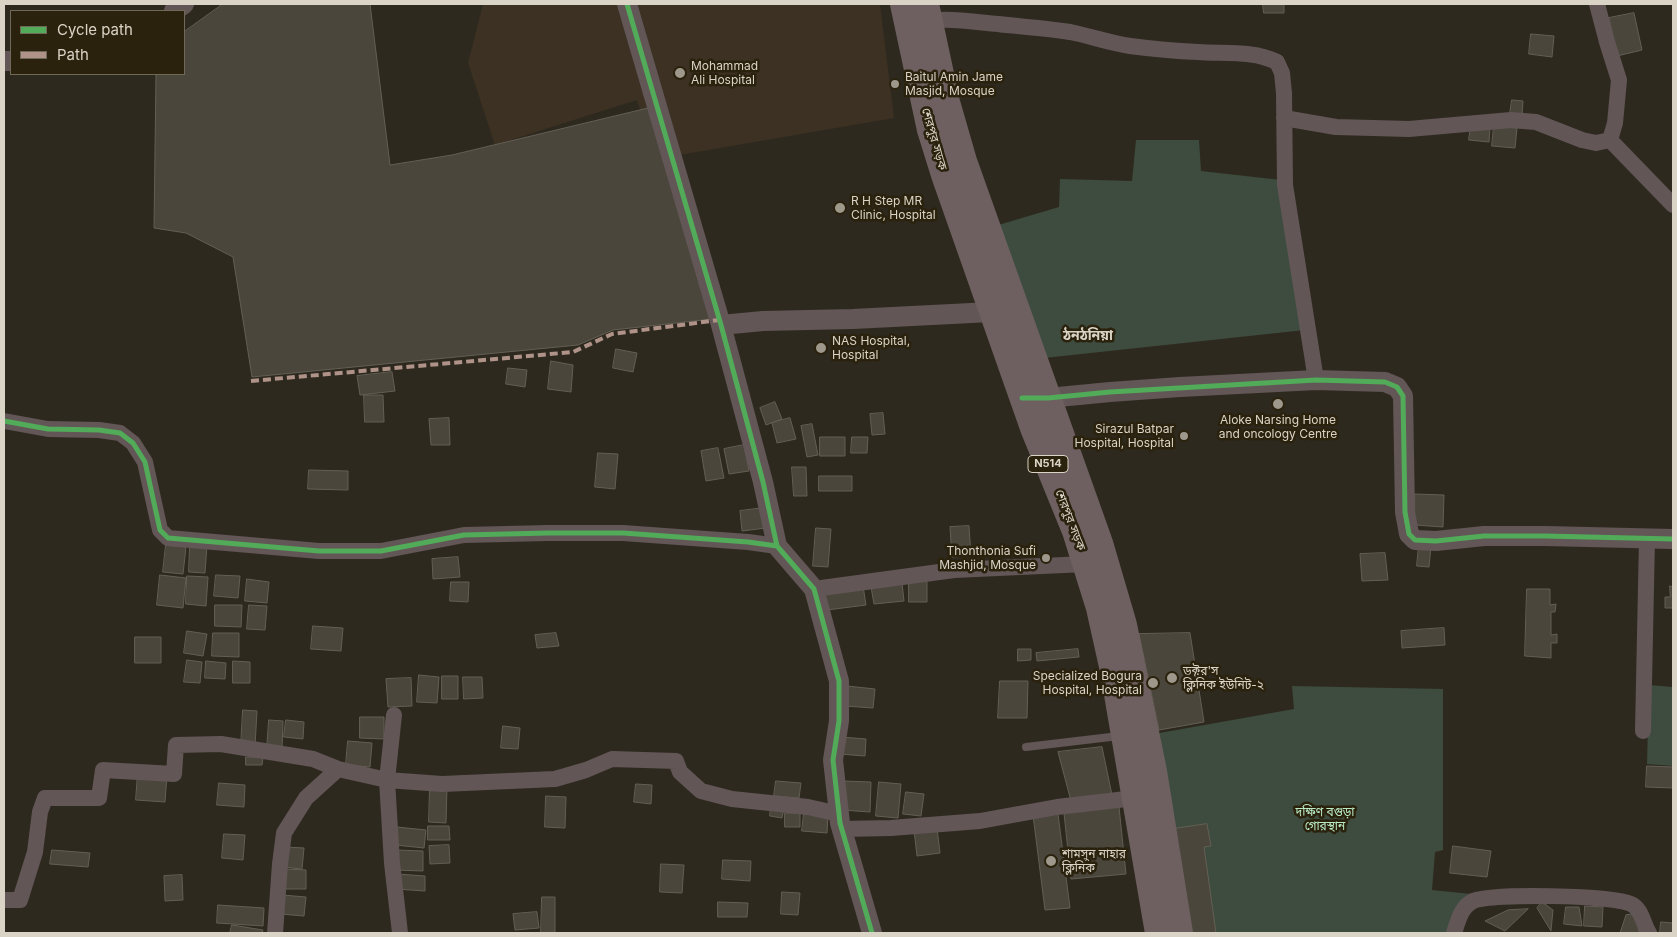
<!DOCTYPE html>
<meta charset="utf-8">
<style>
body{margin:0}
#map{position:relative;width:1677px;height:937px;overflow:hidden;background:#2e291e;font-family:Inter,sans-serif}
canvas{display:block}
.frame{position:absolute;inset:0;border:5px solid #dad4c7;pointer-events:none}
.legend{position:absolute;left:10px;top:10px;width:175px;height:65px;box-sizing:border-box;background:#2b220d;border:1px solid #716957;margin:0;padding:6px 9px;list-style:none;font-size:15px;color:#dad4c7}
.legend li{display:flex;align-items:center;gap:10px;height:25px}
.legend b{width:25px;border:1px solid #716957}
</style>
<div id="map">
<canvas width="1677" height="937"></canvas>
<div class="frame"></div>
<ul class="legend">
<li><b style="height:6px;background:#51ab58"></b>Cycle path</li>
<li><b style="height:6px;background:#af9288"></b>Path</li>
</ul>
</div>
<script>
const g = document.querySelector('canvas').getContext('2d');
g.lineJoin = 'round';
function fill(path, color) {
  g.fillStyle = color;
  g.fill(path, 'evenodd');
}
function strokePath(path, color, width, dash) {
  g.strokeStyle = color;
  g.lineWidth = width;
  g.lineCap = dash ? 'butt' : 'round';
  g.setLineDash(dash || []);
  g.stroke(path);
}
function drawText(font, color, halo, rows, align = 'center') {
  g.font = font + ' Inter,"Noto Sans Bengali",sans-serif';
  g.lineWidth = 5;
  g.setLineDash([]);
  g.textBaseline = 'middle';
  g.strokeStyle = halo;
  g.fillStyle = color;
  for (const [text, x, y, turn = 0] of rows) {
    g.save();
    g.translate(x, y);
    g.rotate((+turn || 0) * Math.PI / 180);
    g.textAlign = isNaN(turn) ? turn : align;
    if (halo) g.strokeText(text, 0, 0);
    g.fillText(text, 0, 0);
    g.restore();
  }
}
const medical = new Path2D(`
 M483,4H880L894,118L656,159L637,100L495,145L468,63Z`);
const green = new Path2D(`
 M1136,140H1199L1201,171L1281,180L1305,330L1044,358L995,226L1059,207L1060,179L1132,181Z
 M1649,685L1673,687V766L1647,764Z
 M1292,686L1443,689V850L1435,852L1432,890L1471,894L1451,933H1190L1154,734L1294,709Z`);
const building = new Path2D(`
 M223,4H370L390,165L452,155L648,108L712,319L613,330L578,345L252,377L233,257L186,233L154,228L156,74H184V32Z
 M1263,4H1284V13H1264Z
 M1634,13L1642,50L1617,56L1609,18Z
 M1531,34L1554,36L1552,57L1529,54Z
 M1512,100L1523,101L1522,115L1510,114Z
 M1471,126L1490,128L1489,142L1469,140Z
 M1494,126L1517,128L1515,148L1492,146Z
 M616,349L637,353L633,372L613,368Z
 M551,361L573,365L571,392L548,389Z
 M508,368L527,370L525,387L506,384Z
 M392,372L395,391L360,395L357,376Z
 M364,395H383L384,422H365Z
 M775,402L782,419L766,425L760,408Z
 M883,413L885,434L872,435L870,414Z
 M449,418L450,445H431L429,419Z
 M790,418L796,439L777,443L772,423Z
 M812,424L818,455L807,457L801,426Z
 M820,437H845V456H820Z
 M852,437H868L867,453H851Z
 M744,445L749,471L729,474L724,449Z
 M718,448L724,478L706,481L701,451Z
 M598,453L618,454L615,489L595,487Z
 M792,467H806L807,496H794Z
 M309,470L348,471V490L308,489Z
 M819,476H852V491H819Z
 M1415,494L1444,495L1443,527L1415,525Z
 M764,508L766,528L742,531L740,511Z
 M969,526L971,556L952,557L950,527Z
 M816,528L831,529L828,567L813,566Z
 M166,545L186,547L183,574L163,572Z
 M190,545H207L205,573L189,572Z
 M1419,545L1431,546L1429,567L1417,566Z
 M1385,553L1388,580L1362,581L1360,554Z
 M458,557L460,577L433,579L432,559Z
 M160,575L186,578L183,608L157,605Z
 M216,575L240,576L238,598L214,596Z
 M187,576L208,577L206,606L186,604Z
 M247,579L269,582L267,603L245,601Z
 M909,580H927V602H909Z
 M451,582H469L468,602L450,601Z
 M902,583L904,601L874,604L871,587Z
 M863,586L866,605L827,610L824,591Z
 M1670,586L1673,587V608H1665V597H1670Z
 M1527,589H1550V605L1556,604L1555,612H1551V635L1557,634V643H1551V658L1525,656Z
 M215,605H242L241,627L215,626Z
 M249,605L267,606L265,630L247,629Z
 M313,626L343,628L341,651L311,649Z
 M1444,628L1445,645L1402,648L1401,631Z
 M187,631L207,634L203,656L184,653Z
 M213,633H239V657L212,656Z
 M556,633L559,646L537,648L535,635Z
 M1190,633L1204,722L1159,730L1139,634Z
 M135,637H161V663H135Z
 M1018,649H1031V660L1018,661Z
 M1078,649L1079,657L1037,661L1036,653Z
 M187,660L202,662L200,683L184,682Z
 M206,661L226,663L225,679L205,678Z
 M233,661L250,662V683H233Z
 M419,675L439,677L437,703L417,702Z
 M442,676H458V699H442Z
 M463,677H482L483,698L464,699Z
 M411,678L412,706L388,707L386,679Z
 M1000,681H1028L1027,718H998Z
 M847,686L875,689L873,708L845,706Z
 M243,710L257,711L255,746H241Z
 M360,717H384V739L360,738Z
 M269,720L283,721L282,750H267Z
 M286,720L304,722L303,739L284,737Z
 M503,726L520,728L518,749L501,748Z
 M841,737L866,739L865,756L839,754Z
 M348,741L372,743L370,767L346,765Z
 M1102,747L1112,795L1071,801L1058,752Z
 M246,757H263L262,765H246Z
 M1647,766L1673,767V788L1646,787Z
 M138,773L167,775L165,802L136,800Z
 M776,781L801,783L799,798L774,796Z
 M843,781L871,782L870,812L842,810Z
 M879,782L901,784L898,818L876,816Z
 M219,783L245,785L244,807L217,805Z
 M636,784L652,785L651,804L634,802Z
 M430,787H447L446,823L429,822Z
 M906,792L924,794L921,816L903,814Z
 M546,796L566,797L565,828L545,827Z
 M771,806L784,808L782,818L770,816Z
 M1119,807L1126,874L1071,879L1064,813Z
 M785,813H800V827H785Z
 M804,814L828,815L827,833L802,831Z
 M1058,814L1070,908L1045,910L1033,815Z
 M1207,824L1211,846L1204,847L1216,933H1190L1173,829Z
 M428,826H449L450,840H428Z
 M397,827L426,830L424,848L395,845Z
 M937,828L940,853L917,856L914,830Z
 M224,834L245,835L243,860L222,858Z
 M449,845L450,863L430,864L429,846Z
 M1453,846L1491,851L1487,877L1450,873Z
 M285,847L304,848L302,869L283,867Z
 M52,850L90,853L88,867L50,864Z
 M396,850L423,851V871L395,870Z
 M723,860L751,861L750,881L722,879Z
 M661,864L684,865L682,893L660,892Z
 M284,869L306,870V889H284Z
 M397,874L425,876V891L396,889Z
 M182,875L183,900L165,901L164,876Z
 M782,892L800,893L798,915L781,914Z
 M282,895L306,897L304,916L280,914Z
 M542,897H555V933H541Z
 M718,902L748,903L747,917H718Z
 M1542,902L1553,910L1551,931L1537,908Z
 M218,905L264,908L263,926L217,923Z
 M1585,906L1603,907L1602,927L1584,926Z
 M1566,907H1579L1582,926L1564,924Z
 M1528,909L1505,931L1485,921L1508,910Z
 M537,912L539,928L515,930L513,914Z
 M1637,914L1639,933H1620L1626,915Z
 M1661,922L1673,923V933H1660Z
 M232,925L263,930L262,933H230Z`);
const service = new Path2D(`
 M1026,747L1119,736`);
const minor = new Path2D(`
 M923,22C946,17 974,22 998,24C1022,27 1047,28 1070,32C1090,36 1110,43 1130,46C1153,49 1175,51 1198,52C1224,54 1253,50 1277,62L1282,73L1284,93L1285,185L1316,380
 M1284,118L1336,127L1409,129L1511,120L1536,122L1582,140L1596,143L1610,140L1615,123L1619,80L1607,42L1597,4
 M1610,140L1673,205
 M4,421L48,429L99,430L120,433L133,443L145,462L160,530L168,538L319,551H381L464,535L548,533H623L748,542L777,546
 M814,589L954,570L1086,564
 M394,715L387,780L392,863L400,933
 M1643,731L1647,539
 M842,829L891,828L980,821L1057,807L1135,798
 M4,900H20L35,852L40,812L45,798H99L103,770L174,774L176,745L221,744L313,759L338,769
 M275,933L280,864L284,833L306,798L338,769L387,780L442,784L555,779L586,770L612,759L676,761L680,772L701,791L732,799L808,807L839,814
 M1454,933C1458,921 1461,907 1473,901C1493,893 1611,895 1631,904C1642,909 1643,924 1649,933`);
const tertiary = new Path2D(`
 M627,4L721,325L763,482L777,546L814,589L839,681V721L833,760L840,823L872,933
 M174,11L184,4
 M4,61H11
 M721,325L763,321L853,319L991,312
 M1034,398H1048L1110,392L1180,387L1316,380L1385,382L1397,387L1403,396L1405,512L1409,534L1415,540L1436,541L1484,536H1545L1673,539`);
const trunk = new Path2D(`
 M903,4L930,130L944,175L1033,428L1075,531L1099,608L1113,671L1158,933
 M926,4L947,102L964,161L1100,543L1124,625L1154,771L1180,933`);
const quiet = new Path2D(`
 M251,381L573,352L612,334L719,320`);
const cycleway = new Path2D(`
 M627,4L721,325L763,482L777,546L814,589L839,681V721L833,760L840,823L872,933
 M1022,398H1048L1110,392L1316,380L1385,382L1397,387L1403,396L1405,512L1409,534L1415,540L1436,541L1484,536H1545L1673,539
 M4,421L48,429L99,430L120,433L133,443L145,462L160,530L168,538L319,551H381L464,535L548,533H623L748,542L777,546`);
const markers = [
 [680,73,6,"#9e988c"],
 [895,84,5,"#9e988c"],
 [840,208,6,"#9e988c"],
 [821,348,6,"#9e988c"],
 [1278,404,6,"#9e988c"],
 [1184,436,5,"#9e988c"],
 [1046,558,5,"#9e988c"],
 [1172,678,6,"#9e988c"],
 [1153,683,6,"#9e988c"],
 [1051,861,6,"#9e988c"]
];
const shields = [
 [1048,464,40]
];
const shieldNames = [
 ["N514",1048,464]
];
const poiNames = [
 ["Mohammad",691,66],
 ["Ali Hospital",691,80],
 ["Baitul Amin Jame",905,77],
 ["Masjid, Mosque",905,91],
 ["R H Step MR",851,201],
 ["Clinic, Hospital",851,215],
 ["NAS Hospital,",832,341],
 ["Hospital",832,355],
 ["Aloke Narsing Home",1278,420,"center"],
 ["and oncology Centre",1278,434,"center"],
 ["Sirazul Batpar",1174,429,"right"],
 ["Hospital, Hospital",1174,443,"right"],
 ["Thonthonia Sufi",1036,551,"right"],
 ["Mashjid, Mosque",1036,565,"right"],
 ["ডক্টর'স",1183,671],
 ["ক্লিনিক ইউনিট-২",1183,685],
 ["Specialized Bogura",1142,676,"right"],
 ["Hospital, Hospital",1142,690,"right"],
 ["শামসুন নাহার",1062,854],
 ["ক্লিনিক",1062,868]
];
const streetNames = [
 ["শেরপুর সড়ক",934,139,74],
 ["শেরপুর সড়ক",1070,520,69]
];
const parkNames = [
 ["দক্ষিণ বগুড়া",1325,812],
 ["গোরস্থান",1325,826]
];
const neighbourhoodNames = [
 ["ঠনঠনিয়া",1088,336]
];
fill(medical, '#3c3123');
fill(green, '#3d4c3e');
fill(building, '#4a463c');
strokePath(building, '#635f55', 1);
strokePath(service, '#625657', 8);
strokePath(minor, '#625657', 16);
strokePath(tertiary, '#625657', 20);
strokePath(trunk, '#6e6060', 26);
strokePath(quiet, '#af9288', 4, [8, 4]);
strokePath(cycleway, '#51ab58', 5);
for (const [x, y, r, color] of markers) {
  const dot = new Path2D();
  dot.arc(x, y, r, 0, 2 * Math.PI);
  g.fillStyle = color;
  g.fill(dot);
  strokePath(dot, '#2b220d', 2);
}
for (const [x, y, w] of shields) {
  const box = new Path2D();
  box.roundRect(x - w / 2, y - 8.5, w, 17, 4);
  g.fillStyle = '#2b220d';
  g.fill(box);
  strokePath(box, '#dad4c7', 1);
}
drawText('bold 11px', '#dad4c7', null, shieldNames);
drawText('12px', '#dad4c7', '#2b220d', poiNames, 'left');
drawText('12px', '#dad4c7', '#2b220d', streetNames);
drawText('12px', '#b9ecc5', '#2b220d', parkNames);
drawText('bold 14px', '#dad4c7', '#2b220d', neighbourhoodNames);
</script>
